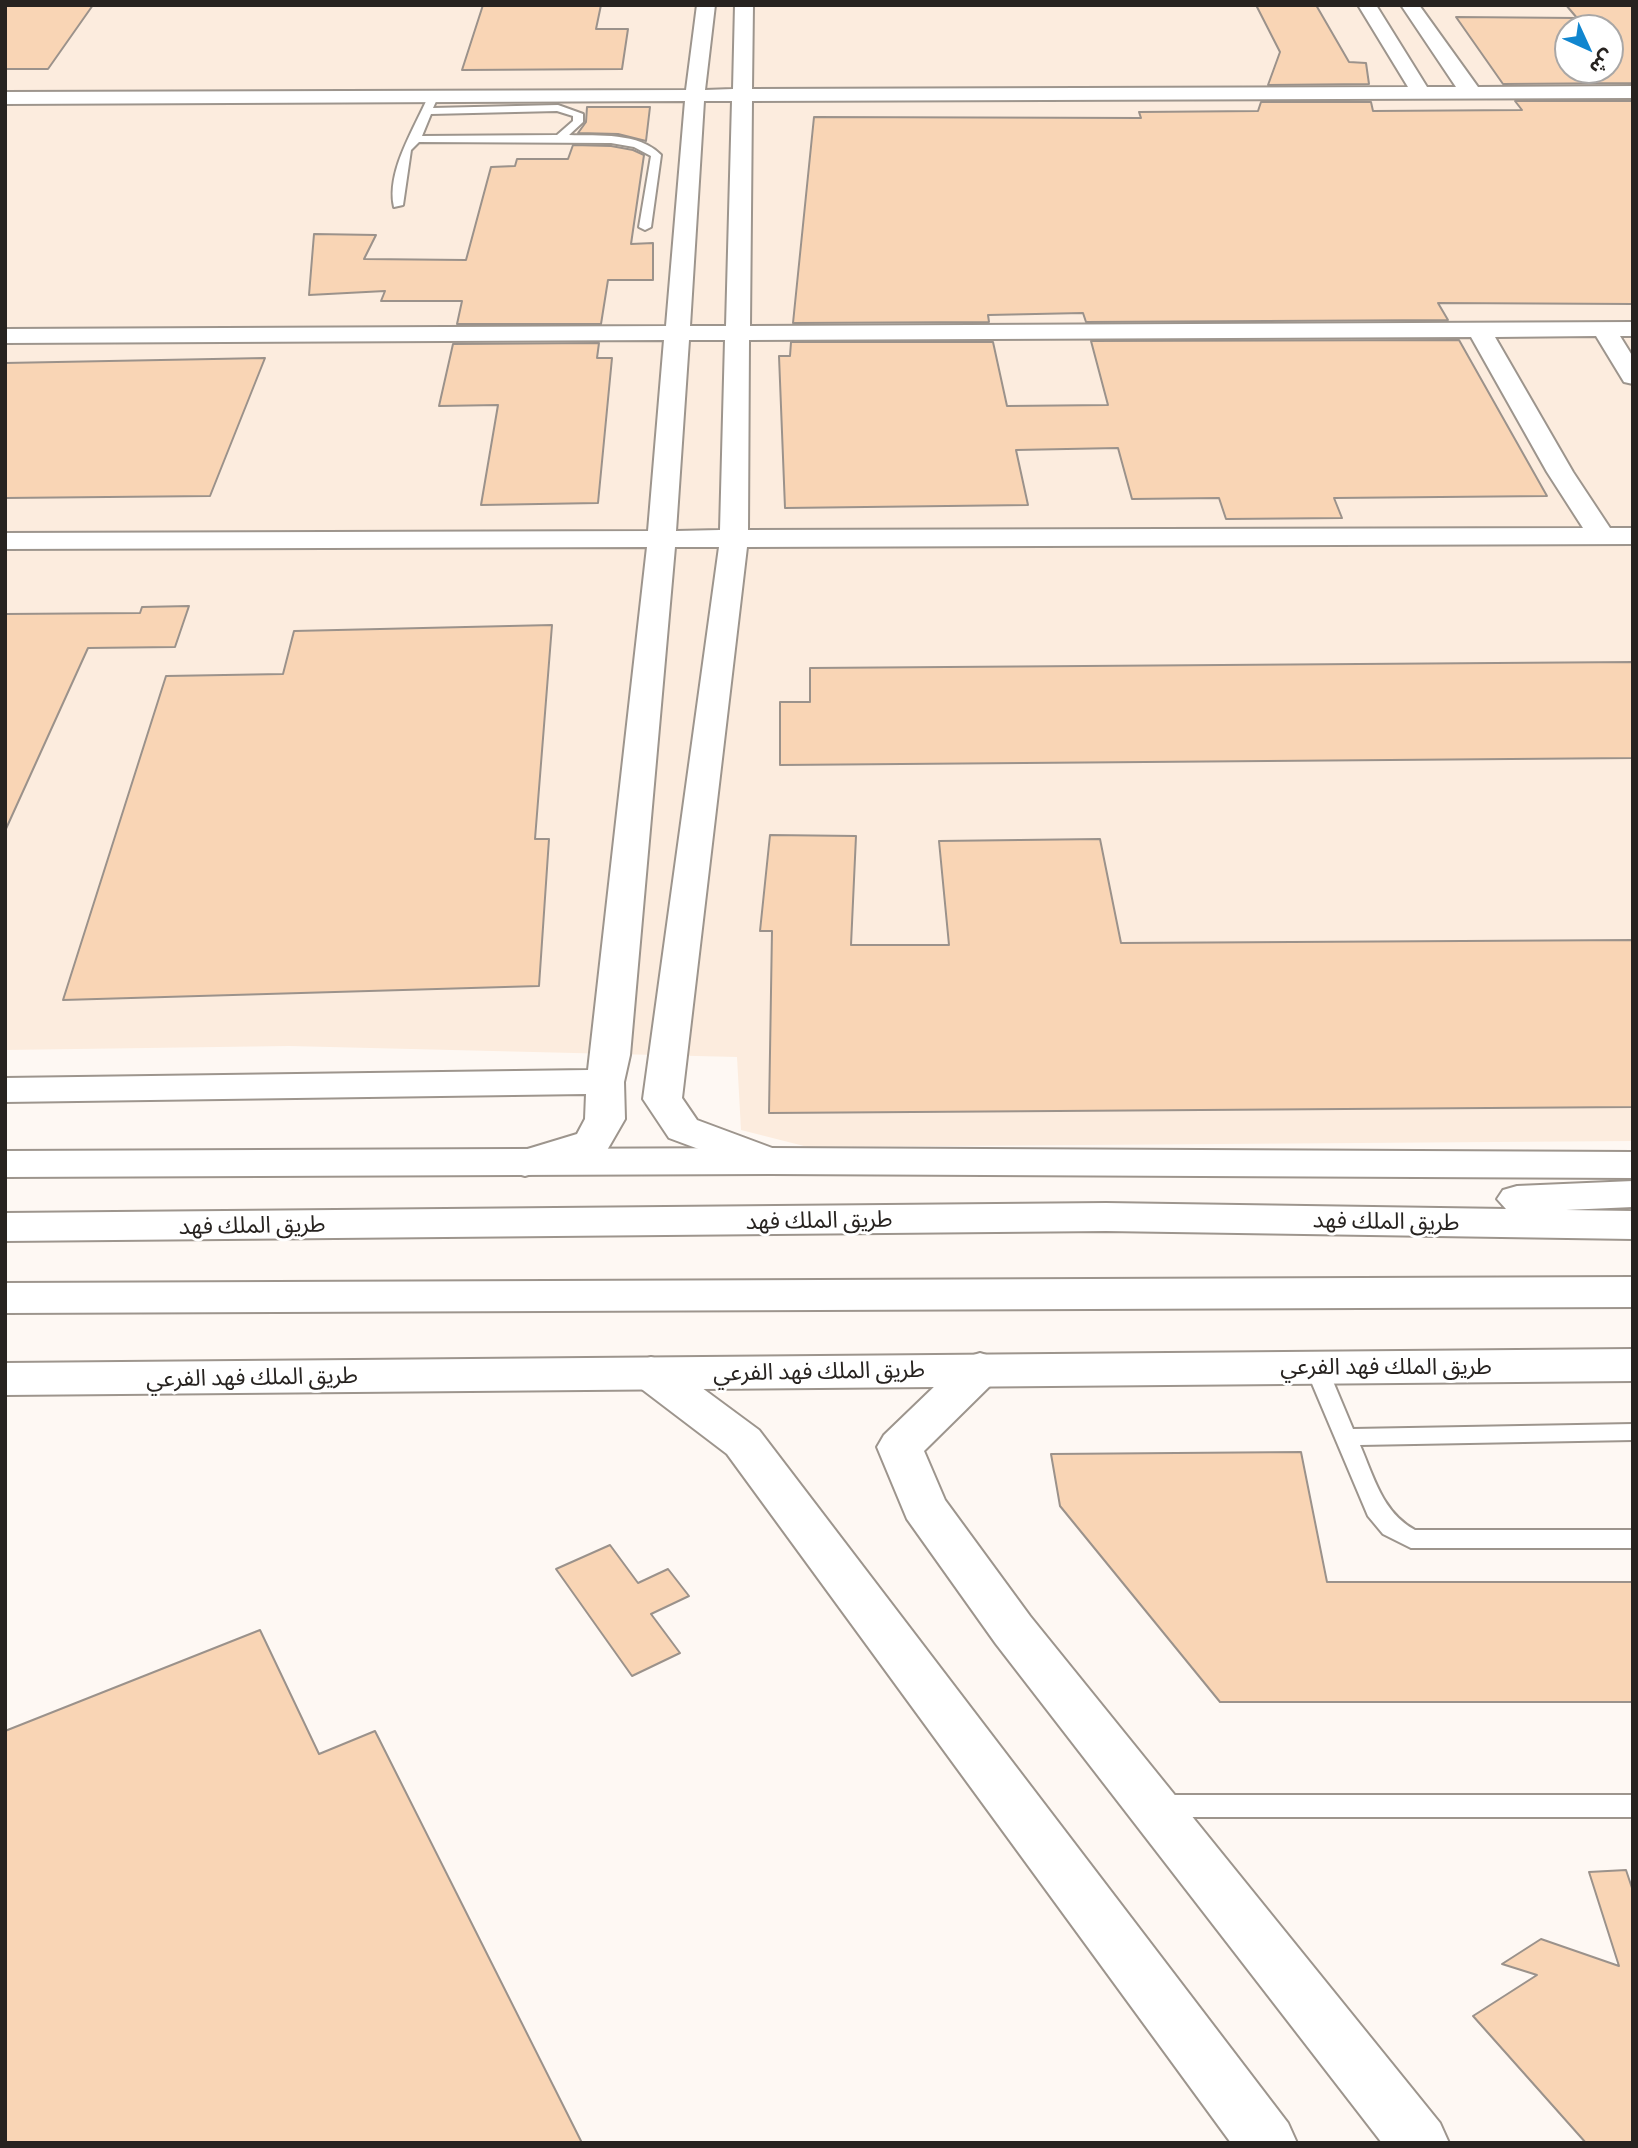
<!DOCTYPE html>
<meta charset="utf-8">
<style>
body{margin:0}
#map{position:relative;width:1638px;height:2148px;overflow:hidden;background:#fef8f3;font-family:"Exo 2","Noto Sans Arabic",sans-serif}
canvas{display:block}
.frame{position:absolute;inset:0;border:7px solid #272320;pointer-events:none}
.north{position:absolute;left:1554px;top:14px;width:70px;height:70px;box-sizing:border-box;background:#fff;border:2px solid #a9a7a6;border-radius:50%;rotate:135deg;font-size:19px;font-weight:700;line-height:28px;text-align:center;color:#272320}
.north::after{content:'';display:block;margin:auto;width:24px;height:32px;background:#1186cf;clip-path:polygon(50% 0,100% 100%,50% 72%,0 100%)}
</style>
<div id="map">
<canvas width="1638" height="2148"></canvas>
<div class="frame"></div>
<div class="north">ش</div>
</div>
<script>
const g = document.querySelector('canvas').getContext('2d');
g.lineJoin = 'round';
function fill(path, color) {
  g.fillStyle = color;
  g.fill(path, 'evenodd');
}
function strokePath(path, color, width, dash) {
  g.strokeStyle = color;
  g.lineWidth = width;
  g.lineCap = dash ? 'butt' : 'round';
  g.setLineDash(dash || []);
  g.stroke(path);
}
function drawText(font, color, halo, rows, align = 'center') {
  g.font = font + ' "Exo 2","Noto Sans Arabic",sans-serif';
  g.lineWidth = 6;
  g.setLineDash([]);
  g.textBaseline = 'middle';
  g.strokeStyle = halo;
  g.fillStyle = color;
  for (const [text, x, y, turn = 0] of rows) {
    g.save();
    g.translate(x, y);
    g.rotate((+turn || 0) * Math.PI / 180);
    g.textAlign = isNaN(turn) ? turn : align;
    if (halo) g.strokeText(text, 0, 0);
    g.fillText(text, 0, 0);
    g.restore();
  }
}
const built = new Path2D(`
 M5,5H1633V1141L808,1147L741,1130L737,1057L289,1046L5,1050ZM1568,28H1610V70H1568Z`);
const building = new Path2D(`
 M5,5H93L48,69H5Z
 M483,5H601L596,29H628L622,69L462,70Z
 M1256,5H1316L1349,62L1366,63L1369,84L1268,85L1280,52Z
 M1566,5H1633V83L1503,84L1456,17L1577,18ZM1568,28H1610V70H1568Z
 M1515,101H1633V304L1438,303L1448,320L1086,322L1083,313L988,315L989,322L793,323L814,117L1141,118L1139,112L1258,111L1261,102H1371L1373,111L1522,110Z
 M587,107H650L646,141L618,134L578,133L586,122Z
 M573,145L611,146L633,150L644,155L631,244L653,243V280H608L601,324H457L462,301H381L385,291L309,295L314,234L376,235L364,259L466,260L491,167L515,166L517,159H568Z
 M1459,340L1547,496L1334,498L1342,518L1226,519L1219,498L1132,499L1118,448L1016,450L1028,505L785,508L779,356H790L791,342H993L1007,406L1108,405L1091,341Z
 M599,343L597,358H612L598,503L481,505L498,405L439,406L453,344Z
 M265,358L210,496L5,498V363Z
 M189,606L175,647L88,648L5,831V614L140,613L142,607Z
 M552,625L535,839H549L539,986L63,1000L166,676L283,674L294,631Z
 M1633,662V758L780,765V702H810V668Z
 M770,835L856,836L851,945H949L939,841L1100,839L1121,943L1633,940V1107L769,1113L772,931H760Z
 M1301,1452L1327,1582H1633V1702H1220L1060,1506L1051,1454Z
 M610,1545L638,1583L668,1569L689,1596L651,1614L680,1653L632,1676L556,1569Z
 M260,1630L319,1754L375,1731L582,2143H5V1731Z
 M1626,1870L1633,1891V2143H1586L1473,2016L1537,1975L1502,1964L1541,1939L1619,1966L1589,1872Z`);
const lane = new Path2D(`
 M433,94L438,97L433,108L558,105L583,114V122L569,135C598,136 639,132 661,155L651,227L645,230L639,227L651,156L634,147L611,143L419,142L411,150L403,205L394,207C386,172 414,129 428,97ZM557,111L573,116V121L557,135L422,136L431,114Z
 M1316,1359L1324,1361L1327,1367L1353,1429L1633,1424V1440L1360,1445C1374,1477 1382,1512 1415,1530H1633V1548H1411L1383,1534L1368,1516L1305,1367L1308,1361Z
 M1158,1795H1633V1817H1158L1149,1814L1145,1806L1149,1798Z`);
const street = new Path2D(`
 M697,5H715L705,90L733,89L735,5H753L752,89L1408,87L1358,5H1376L1427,87H1456L1401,5H1419L1478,87L1633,86V98L752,101L750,326L1633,322V336H1620L1633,357V384L1624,382L1596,336L1495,337L1573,472L1610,528H1633V544L747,547L682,1098L697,1120L783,1152L789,1161L783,1170L769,1174L755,1170L669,1138L643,1099L719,547H675L630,1055L624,1082L625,1119L606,1152L525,1176L511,1172L505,1163L511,1154L577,1134L585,1119L586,1094L5,1102V1078L588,1070L647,547L5,549V533L648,531L664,340L5,343V329L666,326L685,101L5,104V92L686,90ZM704,101H732L726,326H690ZM1471,337L1547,472L1583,528L748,530L749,340ZM689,340H725L720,530L676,531Z
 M980,1353L996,1358L1002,1369L996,1380L924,1451L945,1500L1030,1616L1440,2123L1449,2143H1382L996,1644L907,1519L877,1447L884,1435L964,1358Z
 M651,1357L667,1362L759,1430L1288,2123L1297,2143H1231L727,1454L635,1384L629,1373L635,1362Z`);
const secondary = new Path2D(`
 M769,1148L1633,1152V1178L769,1174L5,1177V1151Z
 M1633,1349V1381L5,1395V1363Z`);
const highway = new Path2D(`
 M1633,1181V1207L1566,1210L1633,1211V1239L1106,1231L5,1241V1213L1106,1203L1506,1209L1497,1199L1503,1190L1517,1186Z
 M1633,1277V1307L5,1313V1283Z`);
const streetNames = [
 ["طريق الملك فهد",819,1220,-1],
 ["طريق الملك فهد",1386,1221,1],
 ["طريق الملك فهد",252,1225,-1],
 ["طريق الملك فهد الفرعي",1386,1366],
 ["طريق الملك فهد الفرعي",819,1371,-1],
 ["طريق الملك فهد الفرعي",252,1377,-1]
];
fill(built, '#fcecde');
fill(building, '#f9d5b5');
strokePath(building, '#9b928b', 2);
strokePath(lane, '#9d958d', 4);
strokePath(street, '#9d958d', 4);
strokePath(secondary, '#9d958d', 4);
strokePath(highway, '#9d958d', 4);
fill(lane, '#fff');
fill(street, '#fff');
fill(secondary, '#fff');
fill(highway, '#fff');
drawText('23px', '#272320', '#fff', streetNames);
</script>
